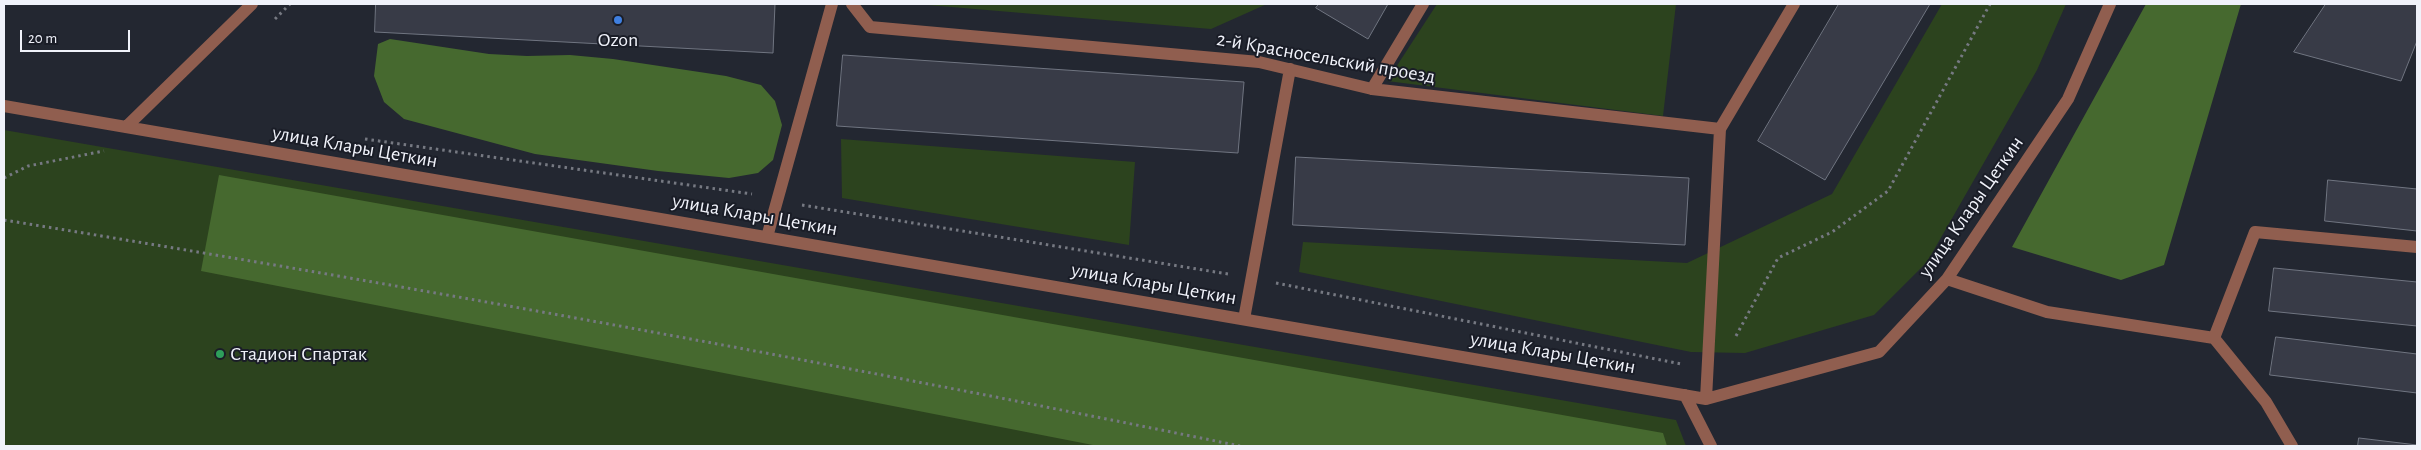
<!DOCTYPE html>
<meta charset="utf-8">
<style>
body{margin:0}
#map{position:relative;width:2421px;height:450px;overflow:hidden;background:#232731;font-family:"Alegreya Sans",sans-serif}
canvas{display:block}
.frame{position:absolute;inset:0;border:5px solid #f0f2fa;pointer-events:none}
.scale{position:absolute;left:20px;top:30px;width:110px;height:22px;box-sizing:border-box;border:2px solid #f0f2fa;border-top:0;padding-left:6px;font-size:15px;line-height:18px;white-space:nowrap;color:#f0f2fa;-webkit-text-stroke:4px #1a1d27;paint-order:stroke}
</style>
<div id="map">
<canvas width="2421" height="450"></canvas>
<div class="frame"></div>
<div class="scale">20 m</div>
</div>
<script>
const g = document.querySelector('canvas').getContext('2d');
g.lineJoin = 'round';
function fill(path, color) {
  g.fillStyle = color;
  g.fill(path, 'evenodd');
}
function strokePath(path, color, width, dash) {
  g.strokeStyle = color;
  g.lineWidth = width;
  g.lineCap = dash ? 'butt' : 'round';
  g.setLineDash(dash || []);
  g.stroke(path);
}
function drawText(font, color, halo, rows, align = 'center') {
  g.font = font + ' "Alegreya Sans",sans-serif';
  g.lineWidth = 4;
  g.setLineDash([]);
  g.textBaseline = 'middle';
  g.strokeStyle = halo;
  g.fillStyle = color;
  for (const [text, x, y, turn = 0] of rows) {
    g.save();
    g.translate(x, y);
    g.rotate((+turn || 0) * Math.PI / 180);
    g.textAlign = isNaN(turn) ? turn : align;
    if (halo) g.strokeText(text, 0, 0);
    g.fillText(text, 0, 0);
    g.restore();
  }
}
const green = new Path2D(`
 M916,4H1267L1211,29Z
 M1437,4H1676L1663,116L1387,81Z
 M1942,4H2066L2037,70L1927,262L1874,315L1745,353L1691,352L1299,272L1303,242L1687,263L1832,194Z
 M4,130L1676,420L1686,446H4Z
 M841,139L1135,162L1129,245L842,198Z`);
const forest = new Path2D(`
 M2146,4H2241L2164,265L2121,280L2012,247Z
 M390,39L489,54L527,56L570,55L613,59L726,76L761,85L775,101L782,125L773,160L758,173L729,178L658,171L535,154L404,119L384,102L374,76L378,44Z
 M219,175L1663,433L1667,446H1098L201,271Z`);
const building = new Path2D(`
 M376,4H775L773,53L375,32Z
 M1319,4H1388L1368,39L1316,8Z
 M1839,4H1930L1825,180L1758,141Z
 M2326,4H2417V41L2401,81L2294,52Z
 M843,55L1244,82L1238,153L837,126Z
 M1296,157L1689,178L1685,245L1293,225Z
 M2328,180L2417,189V231L2325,221Z
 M2274,268L2417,282V326L2269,311Z
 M2276,337L2417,354V393L2270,375Z
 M2359,438L2417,445V446H2358Z`);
const path = new Path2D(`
 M275,19L290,4
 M365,139L752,194
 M4,178L28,166L104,151
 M802,205L1228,274
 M4,220C417,287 830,362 1240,446
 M1276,283L1681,364
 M1736,336L1778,258L1832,232L1888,191L1990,4`);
const minor = new Path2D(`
 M852,4L870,27L1259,62L1372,89L1720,129
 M1372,89L1423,4
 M4,106L1706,399L1879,352L1947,279L2068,99L2110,4
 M126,127L252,4
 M767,237L832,4
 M1947,279L2047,312L2214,338L2266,402L2292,446
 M1244,319L1290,69
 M2214,338L2255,232L2417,247
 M1685,395L1711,446
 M1706,399L1720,129L1794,4`);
const markers = [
 [618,20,5,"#3f7fe0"],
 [220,354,5,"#2e9e5b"]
];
const poiNames = [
 ["Ozon",618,40],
 ["Стадион Спартак",230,354,"left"]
];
const streetNames = [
 ["2-й Красносельский проезд",1326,58,10],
 ["улица Клары Цеткин",355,147,10],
 ["улица Клары Цеткин",1971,207,-55],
 ["улица Клары Цеткин",755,215,10],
 ["улица Клары Цеткин",1154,284,10],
 ["улица Клары Цеткин",1553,353,10]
];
fill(green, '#2c431e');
fill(forest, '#46692f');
fill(building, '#383b47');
strokePath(building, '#707581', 1);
strokePath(path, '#767982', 3, [2.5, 4]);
strokePath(minor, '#905e4f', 12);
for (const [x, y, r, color] of markers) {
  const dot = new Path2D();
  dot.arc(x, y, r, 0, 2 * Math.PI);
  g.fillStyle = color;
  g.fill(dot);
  strokePath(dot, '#1a1d27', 2);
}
drawText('20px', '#f0f2fa', '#1a1d27', poiNames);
drawText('20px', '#f0f2fa', '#1a1d27', streetNames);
</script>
